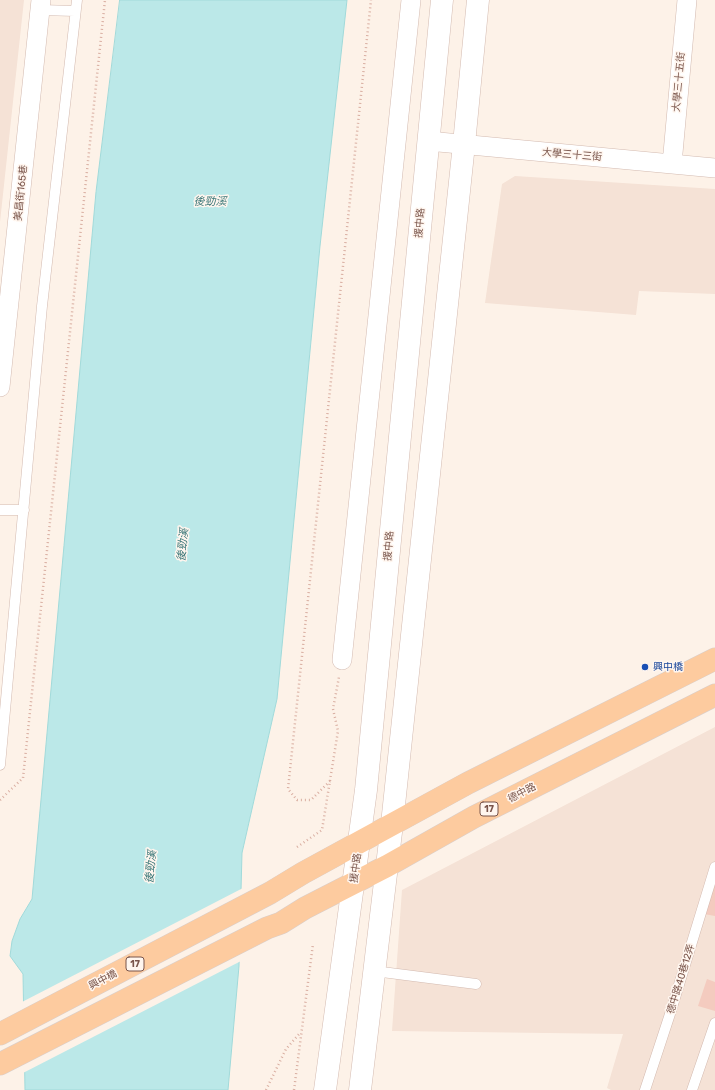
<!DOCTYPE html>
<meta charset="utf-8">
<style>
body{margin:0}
canvas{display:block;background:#fdf2e8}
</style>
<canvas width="715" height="1090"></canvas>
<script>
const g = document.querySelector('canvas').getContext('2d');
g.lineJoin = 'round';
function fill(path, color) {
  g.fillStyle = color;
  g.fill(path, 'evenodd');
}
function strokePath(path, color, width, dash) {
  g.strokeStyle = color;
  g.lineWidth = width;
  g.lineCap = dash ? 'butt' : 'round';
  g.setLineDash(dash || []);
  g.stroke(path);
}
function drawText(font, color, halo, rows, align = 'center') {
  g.font = font + ' Rubik,"Noto Sans TC",sans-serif';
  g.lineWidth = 3;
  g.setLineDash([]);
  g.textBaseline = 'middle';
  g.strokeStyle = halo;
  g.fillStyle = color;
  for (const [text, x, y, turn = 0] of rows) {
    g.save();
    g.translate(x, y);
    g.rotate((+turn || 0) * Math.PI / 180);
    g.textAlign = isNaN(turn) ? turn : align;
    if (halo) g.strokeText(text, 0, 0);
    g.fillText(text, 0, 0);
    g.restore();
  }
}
const residential = new Path2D(`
 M0,0H24L0,222Z
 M515,176L715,189V294L639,291L636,315L485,303L502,184Z
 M715,727V1090H611L607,1088L623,1034L392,1031L402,890Z`);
const water = new Path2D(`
 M120,0H347L320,246L277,699L242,853L239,966L228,1090H25L23,974L10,956L12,941L20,919L32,899L96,192Z`);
const pier = new Path2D(`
 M243,888L241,961L23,1073L22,1002Z`);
const building = new Path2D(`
 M715,878V916L704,914Z
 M707,979L715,982V1011L698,1006Z`);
const path = new Path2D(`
 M330,781L311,800H297L288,789L371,0
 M0,800L23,778L105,0
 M297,847L322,830L338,731L333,709L339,677
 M266,1090L286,1049L300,1033
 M294,1090L313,944`);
const service = new Path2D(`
 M40,10L75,11
 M0,510H24
 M0,765L42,306L77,0
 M374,971L476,984
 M645,1090L670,1014L715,867
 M692,1090L715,1023`);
const minor = new Path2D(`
 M428,141L715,168
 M672,164L687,0
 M0,387L41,0
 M342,660L411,0`);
const tertiary = new Path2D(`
 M325,1090L366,790L442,0
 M360,1090L392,824L464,144L478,0`);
const primary = new Path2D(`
 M0,1034L270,893L303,873L468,783L715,659
 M0,1064L267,928L281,923L305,908L387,866L474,817L715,695`);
const markers = [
 [645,667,4,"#1a4fb4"]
];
const shields = [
 [489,809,18],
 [135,964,18]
];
const shieldNames = [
 ["17",489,809],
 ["17",135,964]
];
const streetNames = [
 ["大學三十五街",679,82,-85],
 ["大學三十三街",572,155,5],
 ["美昌街165巷",21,193,-84],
 ["援中路",420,223,-85],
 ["援中路",389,546,-85],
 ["德中路",522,793,-27],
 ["援中路",356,868,-82],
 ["德中路40巷12弄",681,979,-73],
 ["興中橋",103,980,-28]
];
const transitNames = [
 ["興中橋",653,667]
];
const waterNames = [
 ["後勁溪",210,202],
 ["後勁溪",183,545,-84],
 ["後勁溪",151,867,-84]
];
fill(residential, '#f5e2d6');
fill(water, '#bbe8e8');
strokePath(water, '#a1dada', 1);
fill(pier, '#fdf2e8');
fill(building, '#f4cbbf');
strokePath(service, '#d3bab0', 11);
strokePath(minor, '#d3bab0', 20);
strokePath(tertiary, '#d3bab0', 23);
strokePath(primary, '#d9cfcc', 23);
strokePath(path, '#d9aea1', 2.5, [1, 3]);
strokePath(service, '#fff', 10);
strokePath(minor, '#fff', 19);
strokePath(tertiary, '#fff', 22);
strokePath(primary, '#fdcb9f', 22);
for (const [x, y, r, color] of markers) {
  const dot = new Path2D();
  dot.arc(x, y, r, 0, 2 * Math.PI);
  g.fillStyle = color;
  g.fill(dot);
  strokePath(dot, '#fff6ef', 1.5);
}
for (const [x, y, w] of shields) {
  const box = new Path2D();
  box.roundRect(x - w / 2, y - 7, w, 14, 3);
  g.fillStyle = '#fff6ef';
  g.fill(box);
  strokePath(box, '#79544a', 1);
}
drawText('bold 9px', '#79544a', null, shieldNames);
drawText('10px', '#79544a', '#fff6ef', streetNames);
drawText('10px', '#164399', '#fff6ef', transitNames, 'left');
drawText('italic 11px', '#3a7677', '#fff6ef', waterNames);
</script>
